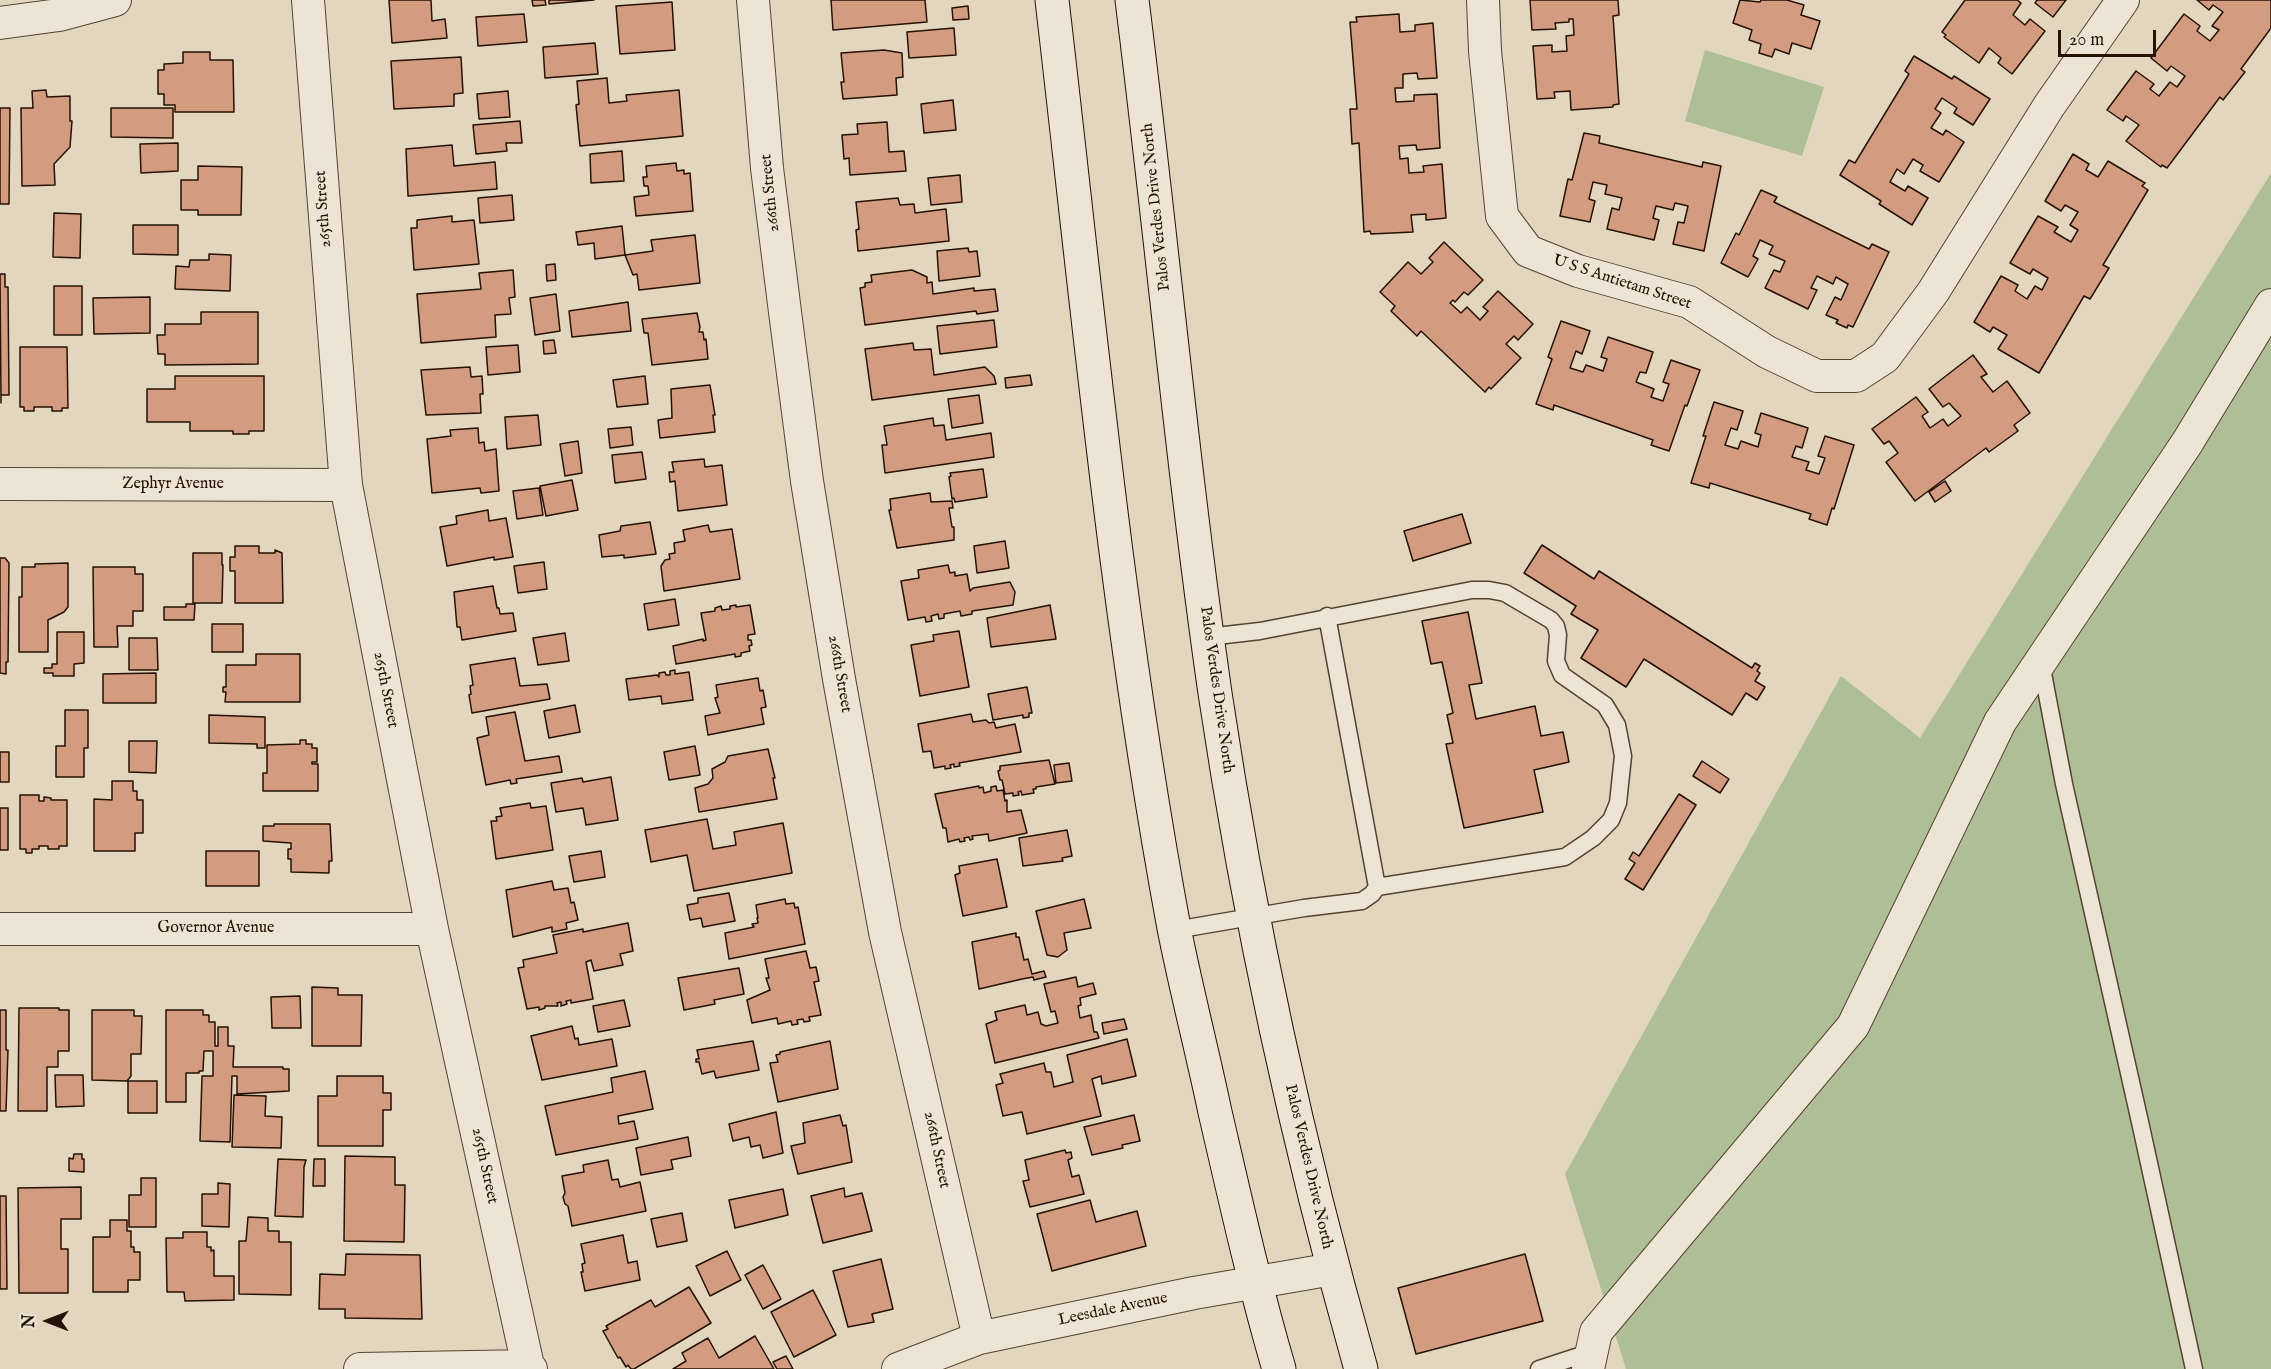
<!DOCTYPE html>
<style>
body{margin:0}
#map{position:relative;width:2271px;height:1369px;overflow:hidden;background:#e3d6be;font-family:"IM FELL English",serif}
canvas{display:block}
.north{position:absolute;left:18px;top:1291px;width:60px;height:60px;-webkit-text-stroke:4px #ede4d5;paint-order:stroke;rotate:270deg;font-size:16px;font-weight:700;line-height:24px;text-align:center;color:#251200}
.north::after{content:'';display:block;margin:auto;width:21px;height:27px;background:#251200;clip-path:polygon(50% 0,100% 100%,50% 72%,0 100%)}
.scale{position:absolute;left:2058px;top:30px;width:98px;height:27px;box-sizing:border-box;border:3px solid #251200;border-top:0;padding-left:8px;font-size:18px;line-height:21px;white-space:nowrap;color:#251200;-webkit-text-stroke:4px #ede4d5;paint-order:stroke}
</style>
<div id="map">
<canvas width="2271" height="1369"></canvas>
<div class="north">N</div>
<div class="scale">20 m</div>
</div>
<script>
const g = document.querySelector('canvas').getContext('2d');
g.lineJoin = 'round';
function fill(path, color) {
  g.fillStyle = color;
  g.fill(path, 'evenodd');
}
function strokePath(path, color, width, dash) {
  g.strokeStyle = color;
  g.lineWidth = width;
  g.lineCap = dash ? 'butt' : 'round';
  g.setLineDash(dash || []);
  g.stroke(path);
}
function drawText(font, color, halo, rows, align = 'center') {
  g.font = font + ' "IM FELL English",serif';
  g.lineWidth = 4.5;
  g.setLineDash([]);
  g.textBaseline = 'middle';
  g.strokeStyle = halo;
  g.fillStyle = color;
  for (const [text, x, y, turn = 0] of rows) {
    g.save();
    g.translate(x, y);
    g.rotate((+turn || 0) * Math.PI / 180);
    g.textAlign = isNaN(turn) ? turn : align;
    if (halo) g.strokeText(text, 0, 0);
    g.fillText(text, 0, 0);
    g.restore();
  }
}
const green = new Path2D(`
 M1705,50L1824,87L1802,156L1685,121Z
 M2271,173V1369H1626L1565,1174L1841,676L1920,738Z`);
const building = new Path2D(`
 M389,0H431L432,21L445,19L447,38L392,43Z
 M532,0H545L546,5L533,6Z
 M549,0H594L549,4Z
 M831,0H925L927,22L833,30Z
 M1530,0H1618L1619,15L1613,16L1619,104L1613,105V107L1571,110L1570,91L1554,92L1555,98L1537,99L1533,46L1552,45V52L1567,51L1566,36L1574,35L1573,19H1569V22L1555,23L1556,29L1532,30Z
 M1740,0L1760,2L1761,0H1787L1804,5L1801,15L1820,21L1811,49L1792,43L1789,54L1775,49L1772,57L1759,53L1761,44L1749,40L1752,30L1733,23Z
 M1965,0H2017L2021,3L2013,15L2025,25L2030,19L2045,31L2012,74L1998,63L2001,58L1989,48L1979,63L1944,37L1946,35L1942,32Z
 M2037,0H2066L2053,17L2035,3Z
 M2197,0H2271V28L2241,69L2245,72L2223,100L2220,97L2167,168L2162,165L2161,167L2126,141L2139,125L2126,116L2123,121L2107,110L2136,71L2154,84L2150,89L2159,96L2170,82L2177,87L2185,76L2171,66L2167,71L2151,58L2184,14L2200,26L2197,31L2210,41L2219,30L2212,26L2223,12L2213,5L2209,10Z
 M672,2L675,50L620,54L616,6Z
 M968,6L969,19L953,20L952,8Z
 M524,14L527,42L478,46L476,17Z
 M1399,14L1400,32L1415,31V25L1433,23L1437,78L1418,79L1417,73L1403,74V88H1395L1396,102L1414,101V95L1437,94L1440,148L1417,150L1416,145L1399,146L1400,159L1408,158L1409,173L1424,172L1423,166L1442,164L1446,218L1426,220V214L1411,215L1413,232L1371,234L1370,231L1364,232L1359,143L1352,144L1350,109H1357L1350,22H1357L1356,17Z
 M954,28L956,55L909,58L907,32Z
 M595,43L598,74L545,78L543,47Z
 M884,50L902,53L903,77L896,78L897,95L843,99L841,82H844L841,53Z
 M183,52H210V60H233L234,112H175V105H164V94H158V70H164V64L183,63Z
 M1914,56L1952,79L1954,76L1990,99L1973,125L1954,113L1957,108L1942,98L1935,109L1941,113L1931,128L1943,135L1946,130L1964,142L1939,182L1920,171L1923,165L1913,159L1904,174L1897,169L1890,182L1905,191L1908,186L1928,198L1912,225L1879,204L1881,201L1840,175L1849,160L1855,163L1909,74L1905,71Z
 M461,57L463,93L454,94V106L394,109L391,61Z
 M607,78L609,103L627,101L626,95L679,90L683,136L580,146L576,105L579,104L577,81Z
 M46,90L47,97L70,96V121H72L70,147L54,164L55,185L22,186L21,108H33L32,91Z
 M508,91L510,117L479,119L477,94Z
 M953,100L956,130L924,133L921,104Z
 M0,108H10L9,204H0Z
 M111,108H173V138L111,137Z
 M520,121L522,143H506L507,151L476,154L473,125Z
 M887,122L889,152L904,151L906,171L850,175L849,158L844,159L842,135L858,134L857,124Z
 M1584,133L1600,136L1599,143L1702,167L1703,162L1721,166L1704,251L1673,244L1678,222L1684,223L1688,206L1675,203L1673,210L1656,206L1653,218L1659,220L1654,240L1607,229L1612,208L1619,210L1622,198L1605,194L1607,185L1593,182L1589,199L1595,201L1590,222L1560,216L1568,179L1572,180Z
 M178,143V171L141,173L140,144Z
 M452,145L454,166L495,162L497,189L408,196L406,149Z
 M622,151L624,181L591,183L590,154Z
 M2073,154L2089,164L2086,170L2098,177L2108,161L2145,183L2142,186L2148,190L2103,265L2109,268L2090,299L2084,296L2039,373L1998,349L2007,335L1993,327L1990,332L1974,322L2001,276L2018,285L2015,291L2027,299L2035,286L2042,290L2048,278L2033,269L2030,274L2010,263L2038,216L2058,227L2054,232L2071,242L2078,230L2070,225L2078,212L2065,205L2061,211L2045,201Z
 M676,163L677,171L684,170V174L690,173L693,211L636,216L634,197L649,195L648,186H644L643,177H647L646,166Z
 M198,166L242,167L241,215H198V210H181V180H198Z
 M960,175L962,202L931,205L928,178Z
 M1761,190L1777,197L1774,202L1869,249L1872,244L1889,252L1853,327L1848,325L1847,328L1836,323L1838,320L1826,315L1835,297L1841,300L1848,284L1836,277L1833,284L1817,276L1811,288L1817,290L1808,309L1765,288L1774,270L1780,272L1785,261L1769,254L1773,246L1760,240L1753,256L1758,259L1748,277L1721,263L1736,233L1739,235Z
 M512,195L514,220L480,223L478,198Z
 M898,198L900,205L914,204L915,213L946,209L949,241L858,251L856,230L859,229L856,202Z
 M54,213L81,214L80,258L53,257Z
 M452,216V222L474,220L479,264L414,270L411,228H417V220Z
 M133,225H178V255L133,254Z
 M622,226L625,255L595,259L594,243L578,245L576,232Z
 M695,235L700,283L639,290L637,274L633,275L625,255L653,251L651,240Z
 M1444,242L1483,280L1468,295L1464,292L1455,302L1453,300L1450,303L1461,313L1467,307L1480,320L1488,311L1483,307L1498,291L1533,324L1518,340L1514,336L1506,344L1521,358L1491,389L1489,387L1485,392L1421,331L1417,336L1391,311L1395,306L1380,292L1408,262L1421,274L1433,262L1429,258Z
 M968,248L969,252L977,251L980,276L939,281L937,251Z
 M209,254L231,255L230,291L175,289L176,266L189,267L190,260H209Z
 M555,264L556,280L547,281L546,265Z
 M513,270L515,297L509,298L511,314L495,315L496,337L421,343L417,294L481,289L479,273Z
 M912,270L927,277V283L932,282L933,294L974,288V291L995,289L998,311L977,314L976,311L865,325L860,288L865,287V283L872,282L871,275Z
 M0,274H5V287H8L9,395H1V403Z
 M54,286H82V335H54Z
 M556,294L560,331L535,335L530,298Z
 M150,297V333L94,334L93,298Z
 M628,302L631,331L572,337L569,311Z
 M201,312H258V364L165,365V354H158L157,335H165V324H201Z
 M697,313L700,327L699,332H703L704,340L706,339L708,359L652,365L648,333H644L642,319Z
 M994,320L997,347L940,354L937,326Z
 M1561,321L1590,331L1582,354L1576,351L1570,368L1583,372L1586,365L1603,371L1607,359L1601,357L1608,337L1653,352L1646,373L1640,372L1636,382L1654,389L1651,397L1663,401L1669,384L1663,382L1671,360L1700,370L1687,406L1685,405L1669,451L1651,445L1653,440L1554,405L1553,410L1536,404L1552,359L1548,357Z
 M554,340L556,353L544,354L543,341Z
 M913,343L914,350L931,349L934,375L985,367L994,376L996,384L872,400L865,349Z
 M518,345L520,372L488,375L486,347Z
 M20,347H67L68,408H62V411H52V407H34V411H24V407H20Z
 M1973,355L1987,374L1981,377L1993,392L2007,381L2030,413L2014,425L2018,431L1989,452L1986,448L1915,501L1886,462L1898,453L1889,441L1884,444L1872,429L1916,397L1928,412L1922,416L1930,428L1943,419L1948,426L1961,416L1949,403L1943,407L1929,389Z
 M470,367L471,377L482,376L483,394H480L481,413L426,415L421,370Z
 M1030,375L1032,385L1006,388L1005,378Z
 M175,376H264V431H249V434H233V431H190V422H147V389H175Z
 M645,376L648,404L617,407L613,380Z
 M710,385L715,415H713L715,432L660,438L658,420L672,418L671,389Z
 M979,395L983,423L952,428L948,399Z
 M1714,402L1743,411L1737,430L1731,428L1725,445L1738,449L1741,441L1758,447L1761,435L1755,433L1761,413L1808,428L1802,448L1796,446L1792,457L1809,462L1806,470L1819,474L1825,458L1818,456L1825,436L1854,445L1834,509L1832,508L1827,525L1809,519L1811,514L1710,483L1709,488L1691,483L1706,436H1703Z
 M538,415L541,445L507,449L505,417Z
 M933,418L934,426L944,425L946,440L991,433L994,457L885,473L882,445H887L884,426Z
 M631,427L633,445L610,448L608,429Z
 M478,428L479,443L484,442L485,451L496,449L499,491L481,493L480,488L432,493L427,439L451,436L450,430Z
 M578,441L582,473L565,476L560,444Z
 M642,452L646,479L615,483L612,455Z
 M704,459L705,467L722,465L727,505L678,511L675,481L670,482L669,472H674L672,462Z
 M983,469L987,497L955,502L954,498L952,499L949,477L951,476L950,473Z
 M572,480L578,510L546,516L540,486Z
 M1945,481L1951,491L1935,502L1929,492Z
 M539,488L543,515L517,519L513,491Z
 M930,493L931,502L952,501L953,508H949L952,527H954V540L897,548L889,510H891L890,499Z
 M488,510L489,521L506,518L513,557L494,560V557L447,566L440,527L457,524L456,516Z
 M1462,514L1471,543L1413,561L1404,531Z
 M650,522L656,554L624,558V555L602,557L599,535L620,531L621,526Z
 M708,525L710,532L732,529L740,579L664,591L661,566L665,560L670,559L669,554L675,553L674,543L685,541L683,530Z
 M1005,541L1009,568L977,573L974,546Z
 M1542,545L1594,579L1599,571L1752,668L1755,663L1760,666L1757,671L1760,673L1755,681L1765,687L1757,700L1746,693L1732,715L1644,659L1626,687L1581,658L1598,630L1571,614L1576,606L1524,573Z
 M235,546H259V553H275V550L282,553L283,603H235V571H230V557H235Z
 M193,553H222V565H223L222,603H193Z
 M0,558H5L9,563L8,662H6V674L0,673Z
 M544,562L547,589L518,593L514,566Z
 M68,563V607L64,612L48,620V652H19V597H22V567H35V564Z
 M948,565L950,573L955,572V576L967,574L970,591L973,588L1010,582L1015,592L1013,605L972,611V614L961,616L960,611L944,614V618L939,619L938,614L931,616L932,621L926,622L925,617L908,620L901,581L919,578L918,570Z
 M93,567H135V574H143V611H133V626H117L118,647H94Z
 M493,586L497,608H499L500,614L513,613L516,631L462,640L460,627H457L454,592Z
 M675,599L679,625L648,630L644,604Z
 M186,604H195L194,620H164V607H186Z
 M736,605V607L750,605L755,634L748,635V640H751L752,645L749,646L750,651L741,653V656L735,657V654L676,664L673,646L703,639V641L706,640L701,613L715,611V608L721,606L722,610L730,609V606Z
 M1050,605L1056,639L991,647L987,618Z
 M1468,612L1482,683L1469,685L1476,719L1535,706L1541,736L1563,732L1569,762L1534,770L1543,812L1464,828L1446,744L1453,743L1447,715L1453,713L1442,662L1431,664L1422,621Z
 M212,624H243V652H212Z
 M959,631L969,687L920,696L911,645L934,641L933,635Z
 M57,632H84V663L74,664V676H53V673H44V668H52V664H57Z
 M565,633L569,661L538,665L533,638Z
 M129,638H157L158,670H129Z
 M256,654H300V702H225L226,692H223V687H226V665H256Z
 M515,658L520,686L547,684L550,699L472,713L469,695L471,694L470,686L473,685L470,665Z
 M675,670V674L689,672L693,700L662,704L661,696L629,700L626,679L657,675L659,677V673L665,672L666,675H670V671Z
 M156,673V703H103V674Z
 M758,678L760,691L763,690L766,707L761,708L764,724L708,735L705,716L720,713L715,698L718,697L716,685Z
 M1027,687L1032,713H1029V717L1023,718V715L993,720L988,694Z
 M575,705L580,732L549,738L544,711Z
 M65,710H88V748H84V777H56V746H65Z
 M515,712L525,761L559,756L562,772L516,779L517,783L511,784L510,780L486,785L477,738L489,735L486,717Z
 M971,714L973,722L986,720L989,723L994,722L996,728L1015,724L1021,752L959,763L960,766L954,767V764L950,765L951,768L945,769V766L934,768L931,751L923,752L918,724Z
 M209,715L265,717V748H257V744L209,743Z
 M300,740H306V744H312V748H317V762H312V764H318V791H263V773H267V745L300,744Z
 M129,741H157L156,773L129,772Z
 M695,746L700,775L669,780L664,752Z
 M768,749L775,778H773L777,799L699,812L695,788L708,784L713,778L712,769L725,762L728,756Z
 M0,752H9V782H0Z
 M1049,760L1055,784L1036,787V789H1033L1034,793L1022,795L1021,791L1018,792L1019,795L1013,796V793L1005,794L1002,780H1000L998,771L1000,770V766Z
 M1702,761L1729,779L1720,793L1693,776Z
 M1069,763L1072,781L1056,783L1054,765Z
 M611,777L618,820L586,825L583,808L556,812L551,783L582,778L583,782Z
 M112,781H133V791H137V800H143V833H135V851H94V799L112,800Z
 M979,786V788L983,787L984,793L991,791V787L996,786L997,791L1003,790L1005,801L1007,800V812L1021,810L1027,833L989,841L988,834L972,836L973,839L970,840L969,837L964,838L965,841L960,842L959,839L948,842L946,828H943L935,794Z
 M1679,794L1696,805L1643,890L1625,879L1635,863L1629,859L1633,852L1639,856Z
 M20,795H39V801H44V797L51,798V800H67V846H59V849H48V846H39V849H32V853H26V849H20Z
 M530,803L531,808L546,806L553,850L496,859L491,821H497L496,817L502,816L500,808Z
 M0,808H8V850H0Z
 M707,819L713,849L736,845L734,832L783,823L792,873L694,891L687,855L651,862L645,830Z
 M274,824H330L332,861H329V873L291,872V859H288V849H291V843L263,841V826H274Z
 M1067,830L1072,856L1062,858L1063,861L1023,866L1019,838Z
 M206,851H259V886H206Z
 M601,851L605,877L574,882L569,856Z
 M997,859L1007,907L963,916L955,875L960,873L959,866Z
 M552,881L554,890L568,888L571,903L574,902L578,920L566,923L567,929L552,932V927L513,937L506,890Z
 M729,893L735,921L703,927L701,918L690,920L687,905L698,903V898Z
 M785,899L786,904L794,903L795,908L798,907L805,944L729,959L725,933L754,927L752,924L758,923L757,918H758L756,905Z
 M1084,899L1091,928L1064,933L1067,950L1058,957L1047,955L1036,911Z
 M628,923L633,951L620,954L623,965L594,971L591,960L586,962L593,999L571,1003V1000L566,1001L567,1004L561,1006V1002L557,1003L558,1006H545V1008L539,1010V1007L527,1009L518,968L524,967L523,960L557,953L553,935L583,929V932Z
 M1016,933V937H1019L1024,960L1028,959L1032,974L1044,971L1046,977L1034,980L1033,977L1022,979L979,989L972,942Z
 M806,951L810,968L816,967L819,981L814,982L821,1015L809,1017L810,1021L804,1022L803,1019L797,1020L798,1024L792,1025L791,1021L778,1024L777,1018L752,1023L747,1000L770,990L766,978H769L765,959Z
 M739,968L744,994L714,1000L715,1004L684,1010L678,978Z
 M1076,977L1078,987L1093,983L1096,994L1080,998L1081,1005L1078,1006L1080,1018L1091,1015L1094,1032H1097L1099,1038L995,1063L986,1024L997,1020L995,1012L1025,1005L1027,1015L1038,1012L1041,1024L1046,1026L1058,1023L1055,1011L1051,1012L1044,984Z
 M312,987L338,988V995H362L361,1046H312Z
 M300,996L301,1028H272L271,997Z
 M624,1000L630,1026L598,1032L593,1006Z
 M19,1008H59V1010H69V1051H58V1067H47V1111H18Z
 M0,1010H6V1050H8L6,1111H0Z
 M92,1010H134V1016H142L141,1054H131V1076L127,1081L92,1080Z
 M166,1010H203V1015H209V1022H215V1046H218V1027H228V1046H234L233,1067H283V1069H289V1091L237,1094V1076H232L230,1142L200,1141L202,1076H213V1051H204L203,1071H199V1073H186V1102H166Z
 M1124,1019L1127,1029L1104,1034L1102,1023Z
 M572,1026L575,1039L578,1038L579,1045L612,1039L617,1066L542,1080L531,1036Z
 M1127,1039L1136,1076L1102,1084L1101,1076L1092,1079L1101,1116L1027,1134L1022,1112L1003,1116L996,1085L1003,1083L1000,1074L1044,1063L1046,1072H1051L1054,1087L1073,1082L1067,1055Z
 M753,1041L759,1070L716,1078L714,1071L702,1074L699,1062H696V1059H699L697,1050Z
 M830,1041L838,1089L778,1102L770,1063L778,1062L776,1055L780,1054V1052Z
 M645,1071L653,1109L618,1116L619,1124L634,1121L638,1139L556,1155L545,1106L613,1092L611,1078Z
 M55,1075H83L84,1106L56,1107Z
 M337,1076H383V1093H391V1110H383V1146H318V1096H337Z
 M128,1081H157V1113H128Z
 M234,1095L266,1096L265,1116L282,1117L281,1148L232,1147Z
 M776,1112L783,1153L763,1158L760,1145L751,1147L749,1137L733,1141L729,1124Z
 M840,1115L843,1126L846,1125L852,1162L798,1174L791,1146L805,1143L803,1123Z
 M1134,1115L1140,1141L1122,1145L1123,1148L1092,1155L1084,1127Z
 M688,1137L691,1156L671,1160L673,1169L641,1175L636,1148Z
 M1065,1150L1066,1153L1071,1152L1072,1158L1068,1160L1072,1177L1079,1175L1084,1194L1030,1207L1023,1181L1029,1180L1025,1160Z
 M74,1154H82V1159H84V1172L69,1171V1158L73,1159Z
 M345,1156L395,1157V1185H405L404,1242L344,1241Z
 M278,1159L306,1160L304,1167L303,1217L275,1216Z
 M314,1159H325V1186H313Z
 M608,1160L612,1180L618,1179L620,1187L640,1182L646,1211L572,1226L568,1206L565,1204L563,1197L565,1193L562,1176L584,1172L583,1165Z
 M141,1178H156V1227H129V1195H141Z
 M218,1183L230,1184L229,1227L202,1226V1194H218Z
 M81,1187V1219H61V1249H68V1293H19L18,1188Z
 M844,1188L845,1197L862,1193L872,1231L823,1243L811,1196Z
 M783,1189L788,1215L735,1228L729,1200Z
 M0,1196H6L7,1289H0Z
 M1090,1200L1096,1222L1137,1211L1146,1246L1052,1271L1037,1214Z
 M682,1213L687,1241L657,1247L651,1219Z
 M248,1217L268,1218V1231H279V1242H291V1295L239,1294V1241H246Z
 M110,1220H127V1231H131V1247H134V1252H140V1280H128V1292H93V1237H110Z
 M183,1232H207V1247H211V1251L214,1250V1276H234V1300L185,1301L184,1292H167L166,1238H183Z
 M623,1235L628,1263L637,1261L640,1280L585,1291L581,1272H583L582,1264L585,1263L581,1244Z
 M727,1251L741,1280L710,1296L696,1266Z
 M346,1254L420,1255L422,1319L345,1318V1309H319L320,1274L345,1275Z
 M1525,1254L1543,1321L1416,1354L1398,1288Z
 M881,1259L893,1309L872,1314L874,1322L848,1327L833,1271Z
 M763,1265L781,1299L763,1309L745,1275Z
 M689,1287L711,1323L634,1369H631L628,1365L626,1367L620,1357L618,1358L603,1331L608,1329L606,1326L651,1300L655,1307Z
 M813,1290L836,1335L794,1357L771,1312Z
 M755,1336L774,1369H673L686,1361L682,1353L708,1338L719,1358Z
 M786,1356L793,1369H777L773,1362Z`);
const service = new Path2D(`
 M1208,637L1260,631L1472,590H1489L1505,593L1551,620L1556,626L1558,635L1556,661L1562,675L1605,705L1617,725L1623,756L1618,803L1611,820L1593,838L1565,857L1377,887
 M2041,663L2064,784L2140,1122L2194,1369
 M1175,930L1304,908L1362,901L1372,894L1377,887L1327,616
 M1539,1369L1591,1352`);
const minor = new Path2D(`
 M308,0L346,485L432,929L528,1366L531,1369
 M753,0L767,168L785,312L807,481L839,679L885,932L979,1338
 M1483,0L1485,51L1502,216L1528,251L1578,271L1689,302L1767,352L1817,376H1856L1885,357L1933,292L2049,106L2123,0
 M0,23L59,15L115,0
 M0,484L346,485
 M0,929H432
 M360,1369L528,1366
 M898,1369L979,1338L1194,1293L1333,1269
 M1588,1369L1596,1332L1853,1026L2000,722L2187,443L2271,305`);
const secondary = new Path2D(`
 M1052,0C1088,309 1117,621 1174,928C1186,989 1202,1050 1215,1112C1235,1198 1254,1284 1279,1369
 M1132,0C1161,231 1182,463 1215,693C1249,921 1298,1147 1361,1369`);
const streetNames = [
 ["266th Street",771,193,-96],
 ["Palos Verdes Drive North",1157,207,-96],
 ["265th Street",324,209,-94],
 ["U S S Antietam Street",1622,283,18],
 ["Zephyr Avenue",173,485],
 ["266th Street",839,674,80],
 ["265th Street",385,690,79],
 ["Palos Verdes Drive North",1216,690,82],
 ["Governor Avenue",216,929],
 ["266th Street",936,1150,78],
 ["265th Street",484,1166,78],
 ["Palos Verdes Drive North",1308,1167,77],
 ["Leesdale Avenue",1113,1310,-12]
];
fill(green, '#aebf95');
fill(building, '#d39b80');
strokePath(building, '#251200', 1.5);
strokePath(service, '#544330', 19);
strokePath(minor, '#544330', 34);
strokePath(secondary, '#251200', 35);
strokePath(service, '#ede4d5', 16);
strokePath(minor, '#ede4d5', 32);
strokePath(secondary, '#ede4d5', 33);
drawText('16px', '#251200', '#ede4d5', streetNames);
</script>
